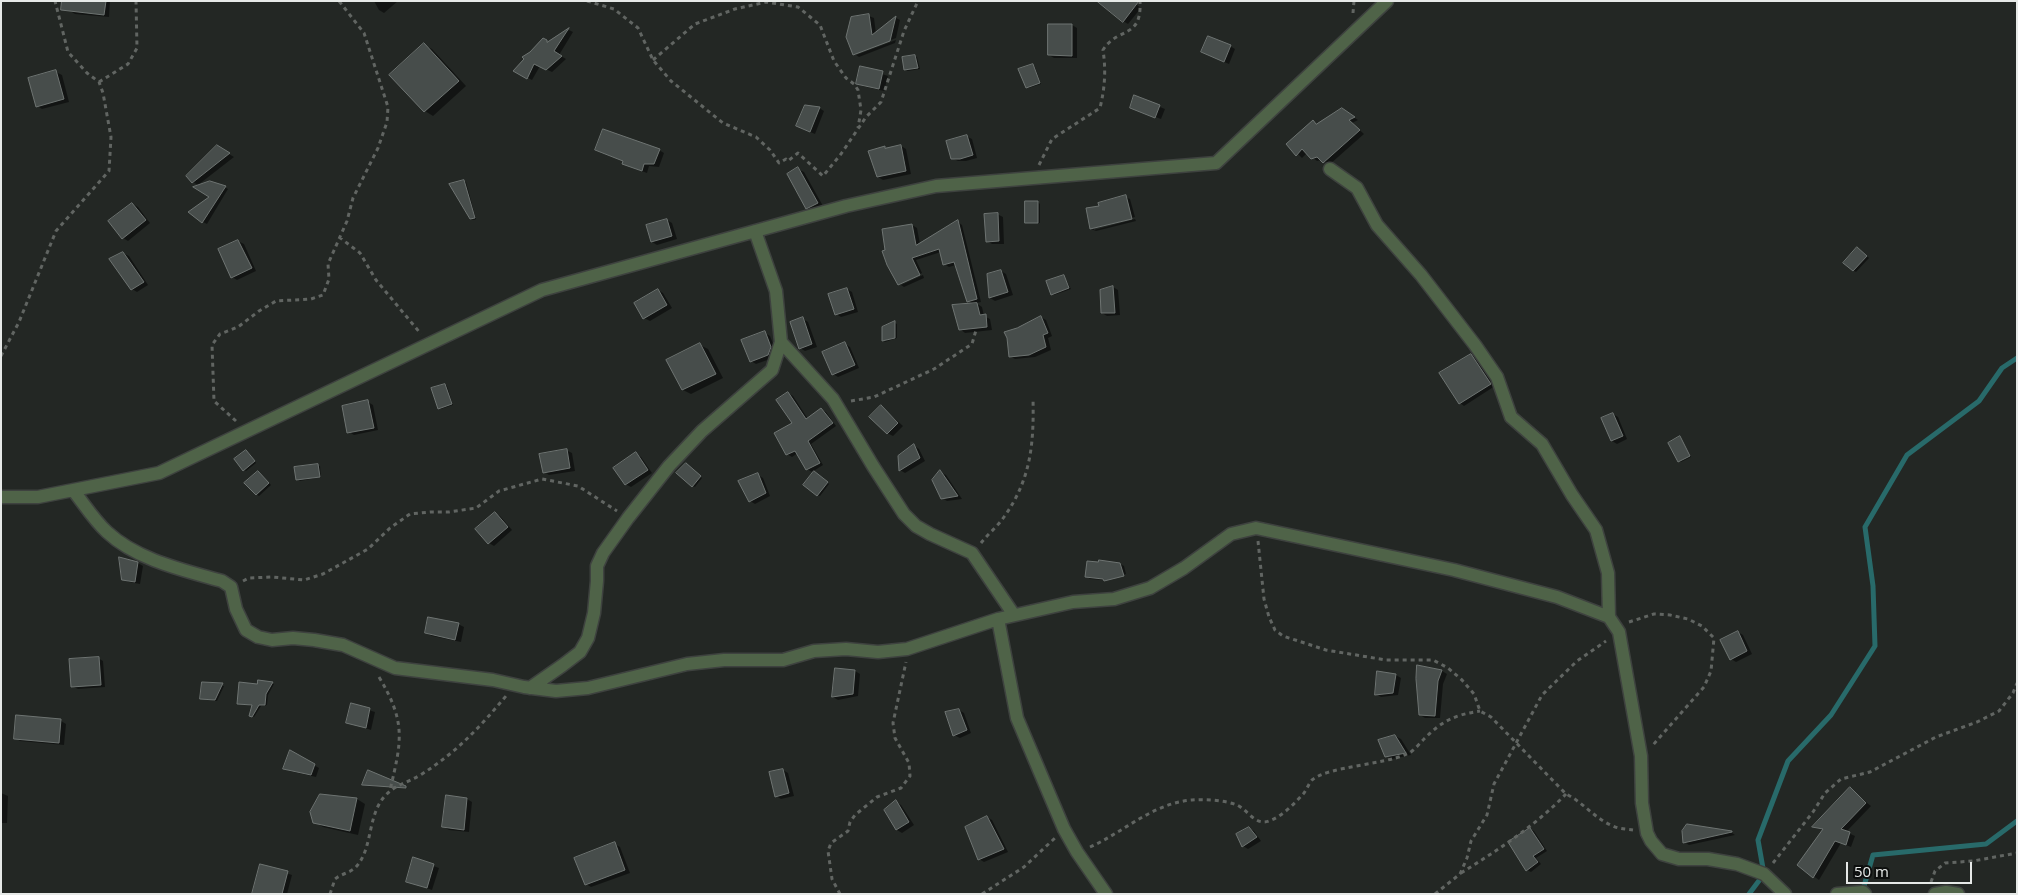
<!DOCTYPE html>
<style>
body{margin:0}
#map{position:relative;width:2018px;height:895px;overflow:hidden;background:#232724;font-family:"Open Sans",sans-serif}
canvas{display:block}
.frame{position:absolute;inset:0;border:2px solid #e6e9e7;pointer-events:none}
.scale{position:absolute;left:1846px;top:862px;width:126px;height:22px;box-sizing:border-box;border:2px solid #e6e9e7;border-top:0;padding-left:6px;font-size:15px;line-height:18px;white-space:nowrap;color:#e6e9e7;-webkit-text-stroke:4px #0d0f0e;paint-order:stroke}
</style>
<div id="map">
<canvas width="2018" height="895"></canvas>
<div class="frame"></div>
<div class="scale">50 m</div>
</div>
<script>
const g = document.querySelector('canvas').getContext('2d');
g.lineJoin = 'round';
function fill(path, color) {
  g.fillStyle = color;
  g.fill(path, 'evenodd');
}
function strokePath(path, color, width, dash) {
  g.strokeStyle = color;
  g.lineWidth = width;
  g.lineCap = dash ? 'butt' : 'round';
  g.setLineDash(dash || []);
  g.stroke(path);
}
const shadow = new Path2D(`
 M71,1H110L109,17L75,14L70,11Z
 M374,1H398L384,13L379,10Z
 M1132,1L1141,8L1128,24L1123,21Z
 M869,16L874,18L876,34L896,18L900,20L896,38L856,53V55L854,54Z
 M1072,25L1077,28V58H1054L1049,55Z
 M569,30L573,32L559,55L566,59L552,72L540,66L532,80L515,71L543,39L549,42Z
 M896,40L895,43L859,57L856,55Z
 M424,45L432,49L466,86L433,116L425,111Z
 M1230,46L1235,49L1229,64L1208,55Z
 M915,56L917,57L920,69L908,71L906,70Z
 M1033,65L1035,67L1041,84L1029,88L1027,87Z
 M861,67L888,76L884,91L862,86L857,83Z
 M56,72L62,75L69,102L42,109L37,106Z
 M1135,97L1165,109L1161,119L1136,110Z
 M819,108L824,111L815,134L803,129Z
 M1347,113L1358,120L1352,123L1364,134L1329,165L1322,160L1317,161L1307,153L1302,158L1288,144L1313,122L1317,124Z
 M966,136L972,139L977,158L966,161H958L952,158Z
 M901,146L906,149L911,174L883,180L878,177L885,147L888,149Z
 M217,147L234,157L198,185L193,182Z
 M659,150L664,153L659,167L649,166L647,173L628,166Z
 M798,169L804,172L823,206L812,211L807,208Z
 M463,181L466,182L476,219L474,220L471,219Z
 M224,187L228,189L207,224L203,222Z
 M1125,197L1130,199L1135,217L1094,227V230L1135,219L1136,221L1096,231L1091,229V223L1100,207Z
 M1038,202L1040,204V223H1029L1027,222Z
 M133,204L138,207L150,223L128,241L123,238Z
 M997,214L1003,217L1004,244H992L987,241Z
 M667,220L672,223L677,239L657,245L652,242Z
 M958,222L962,225L981,302L976,303L982,307L984,316L990,319L992,330L965,333L960,329L973,304L968,301L956,265L949,267L944,264L941,252L916,260L922,273L899,284L912,225L917,228L920,244Z
 M238,241L244,244L256,271L237,280L232,277Z
 M1860,250L1869,258L1856,272L1853,270Z
 M123,253L129,256L148,285L137,292L132,289Z
 M1001,271L1006,274L1013,295L995,301L990,298L989,275Z
 M923,275L924,278L904,287L901,285Z
 M1064,276L1071,289L1054,295L1052,294Z
 M1113,287L1118,290L1120,315L1107,316L1102,313L1101,291Z
 M847,289L852,292L858,312L841,317L836,314Z
 M658,290L663,293L672,308L650,321L644,318Z
 M1041,317L1046,320L1052,336L1048,338L1051,350L1035,357L1015,359L1010,356L1017,329Z
 M803,319L808,322L817,347L805,351L800,348Z
 M895,323L897,324V338L885,342L883,340Z
 M765,333L770,336L776,351L773,358L756,364L751,361Z
 M845,344L850,347L859,368L838,377L833,374Z
 M700,345L708,349L723,378L691,394L683,390Z
 M1471,355L1476,358L1495,386L1464,406L1460,403Z
 M445,385L447,386L453,405L441,409L439,408Z
 M788,393L793,396L808,419L822,410L826,412L836,426L811,444L823,465L812,472L807,469L798,453L792,457L787,454L794,424Z
 M368,402L373,405L378,430L354,435L349,432Z
 M882,407L903,426L893,436L887,433Z
 M1613,414L1618,417L1627,439L1617,444L1612,441Z
 M1680,438L1691,457L1681,462L1679,461Z
 M914,446L919,449L925,461L905,473L900,470Z
 M566,450L572,453L575,471L549,475L544,472Z
 M248,452L256,463L246,471L244,470Z
 M636,454L641,457L652,473L631,487L625,484Z
 M317,465L320,466L321,477L300,481L297,479Z
 M688,465L702,478L695,487L693,486Z
 M940,472L946,475L962,499L947,501L942,498Z
 M260,473L271,485L259,496L256,494Z
 M817,474L829,484L820,496L817,495Z
 M758,475L763,478L770,496L755,504L750,501Z
 M495,513L500,516L512,530L494,546L489,543Z
 M138,563L143,566L140,584L129,582L124,579Z
 M1120,564L1124,566L1126,574L1103,580L1090,579L1086,576Z
 M458,624L464,627L461,642L432,636L426,633Z
 M1738,632L1743,635L1752,654L1736,662L1731,659Z
 M98,658L103,661L105,687L78,689L72,686Z
 M1418,667L1442,671L1447,674L1443,684L1440,718H1425L1420,715Z
 M836,669L855,671L860,674L858,696L838,700L833,697Z
 M1396,675L1401,678L1398,695L1381,697L1376,694Z
 M259,681L274,684L268,695L267,705L261,706L254,717L251,715L253,706L238,703L258,685Z
 M203,683L224,686L217,701L202,698Z
 M352,705L375,712L371,730L348,722Z
 M959,710L964,713L971,733L960,738L954,735Z
 M17,717L61,721L66,724L64,745L20,741L15,738Z
 M1395,736L1401,739L1411,755L1392,759L1386,756Z
 M291,752L319,768L316,777L289,771L284,768Z
 M783,770L788,773L794,796L781,799L776,796Z
 M364,785L406,787L408,788L366,786Z
 M1850,789L1871,806L1846,832L1855,836L1851,847L1841,843L1819,880L1798,865L1824,830L1814,827Z
 M1,793L8,796L7,823H1Z
 M357,799L365,804L358,835L323,827L314,822Z
 M467,799L472,802L469,832L449,830L444,827Z
 M896,802L901,805L914,825L902,833L897,830L886,811Z
 M987,817L992,820L1008,852L984,862L979,859Z
 M1687,825L1732,833L1735,835L1689,845L1684,842Z
 M1249,828L1254,831L1261,841L1248,849L1243,846Z
 M1530,829L1534,831L1547,851L1536,858L1541,864L1531,872L1527,870L1509,843Z
 M615,844L620,847L630,873L591,887L586,884Z
 M414,859L439,868L432,890L407,881Z
 M261,865L292,875L287,894H282Z`);
const stream = new Path2D(`
 M1862,893L1873,855L1986,844L2017,821
 M1749,894L1764,874L1758,840L1788,761L1831,715L1875,646L1873,586L1865,527L1907,455L1979,401L2002,368L2017,358`);
const building = new Path2D(`
 M62,1H106L104,15L61,10Z
 M1097,1H1139L1123,22Z
 M869,14L872,35L896,16L890,41L853,55L846,37L851,17Z
 M1048,24H1072V56L1048,55Z
 M569,28L554,51L562,56L546,70L534,64L527,79L513,71L524,59L522,57L530,52L543,38L547,40V42Z
 M1208,36L1231,45L1224,62L1201,52Z
 M424,43L459,81L424,112L389,75Z
 M915,55L918,68L904,70L902,57Z
 M1033,64L1040,83L1026,88L1018,69Z
 M860,66L883,71L879,89L856,84Z
 M56,70L64,99L36,107L28,78Z
 M1134,95L1160,105L1155,118L1130,108Z
 M805,105L820,107L810,132L796,126Z
 M1342,108L1355,117L1349,120L1360,130L1323,163L1317,157L1311,159L1302,149L1296,156L1286,144L1313,120L1316,124Z
 M603,129L660,149L654,164H644L642,171L622,164L623,161L595,150Z
 M967,135L973,155L960,159H951L946,141Z
 M217,145L230,153L192,183L186,176Z
 M901,145L906,171L877,177L868,151L885,146V148Z
 M798,167L818,203L806,209L787,174Z
 M464,180L475,218L470,219L449,184Z
 M210,181L226,186L202,223L188,212L209,197L193,187Z
 M1126,195L1132,219L1090,229L1086,208L1099,206L1098,203Z
 M1025,201H1038V223H1025Z
 M132,203L146,220L122,239L108,221Z
 M998,213L999,241L986,242L984,214Z
 M667,219L672,236L651,242L646,225Z
 M958,220L977,299L967,302L954,262L943,265L939,249L912,258L920,275L898,285L887,265L882,251L885,250L882,229L912,224L916,245Z
 M238,240L252,268L231,278L218,249Z
 M1857,247L1867,256L1853,271L1843,263Z
 M123,252L144,282L131,290L109,259Z
 M1001,270L1008,292L989,298L987,274Z
 M1064,275L1069,288L1051,295L1046,281Z
 M1113,286L1115,313H1101L1100,290Z
 M847,288L854,309L835,315L828,294Z
 M658,289L667,305L643,319L634,303Z
 M977,303L980,315L986,314L987,327L959,330L952,305Z
 M1041,316L1048,333L1043,335L1046,347L1029,355L1009,357L1007,338L1004,332L1017,328Z
 M803,317L812,344L799,349L790,322Z
 M895,321V338L882,341V327Z
 M765,331L771,347L768,355L750,362L741,340Z
 M845,342L855,365L832,375L822,352Z
 M700,343L716,374L682,390L666,360Z
 M1471,354L1491,384L1459,404L1439,373Z
 M445,384L452,404L438,409L431,388Z
 M788,392L806,419L821,408L833,423L808,441L820,463L806,470L795,451L786,455L774,433L792,423L776,400Z
 M368,400L374,428L347,433L342,406Z
 M881,405L898,423L887,434L869,417Z
 M1613,413L1623,436L1611,441L1601,418Z
 M1680,436L1690,456L1678,462L1668,443Z
 M914,444L920,458L899,471L898,456Z
 M567,449L570,468L543,473L539,454Z
 M246,450L255,461L243,471L234,459Z
 M636,452L648,470L625,485L613,468Z
 M686,463L701,476L692,487L676,473Z
 M318,464L320,477L296,480L294,467Z
 M940,470L958,496L941,499L932,480Z
 M258,471L269,483L256,495L244,483Z
 M814,471L828,482L817,496L803,485Z
 M758,473L766,493L749,502L738,481Z
 M495,512L508,527L488,544L475,529Z
 M119,557L138,562L135,582L122,580Z
 M1099,560L1120,563L1124,576L1104,581L1103,579L1085,577L1087,561L1098,562Z
 M428,617L459,623L455,640L425,633Z
 M1738,631L1747,651L1730,660L1720,640Z
 M99,657L101,685L71,687L69,659Z
 M1417,665L1442,670L1438,681L1435,716L1419,715L1416,679Z
 M835,668L855,670L853,694L832,697Z
 M1377,671L1396,674L1393,693L1375,695Z
 M258,680L273,682L266,694L265,705H259L252,717L249,716L252,705L237,704L239,682L257,684Z
 M202,682L223,683L215,700L200,699Z
 M351,703L370,708L366,728L346,723Z
 M959,709L967,730L953,736L945,712Z
 M16,715L61,719L59,743L14,739Z
 M1395,735L1406,753L1385,757L1378,740Z
 M290,750L315,764L311,775L283,769Z
 M783,769L789,793L775,797L769,772Z
 M368,770L406,786V788L362,785Z
 M1850,787L1866,803L1841,829L1850,832L1846,845L1835,841L1813,878L1797,865L1823,829L1812,827Z
 M320,794L357,798L350,831L313,823L310,812Z
 M446,795L467,798L464,830L442,827Z
 M896,800L909,822L896,830L884,810Z
 M987,816L1004,849L978,860L965,827Z
 M1687,824L1732,831V832L1683,843L1682,831Z
 M1249,827L1257,837L1242,847L1236,834Z
 M1530,828L1544,849L1533,856L1538,862L1526,871L1508,842Z
 M615,842L625,870L585,885L574,858Z
 M413,857L434,864L427,888L406,882Z
 M260,864L288,871L282,894H252Z`);
const path = new Path2D(`
 M587,1L614,9L638,28L653,60L671,81L723,123L756,137L770,150L779,163L786,159L788,161L798,153L823,176L841,154L866,117L881,102L904,31L918,1
 M1353,13L1354,1
 M653,60L695,24L735,9L766,2L798,7L820,25L834,61L846,78L854,84L858,90L861,110L858,128
 M99,82L128,64L137,48L136,1
 M1039,165L1052,139L1100,108C1105,87 1106,70 1103,50C1118,26 1142,40 1140,1
 M339,237L360,253L376,280L421,334
 M1,356L19,322L56,231L109,171L111,137L103,93L99,82L87,73L68,52L55,1
 M851,401L874,397L934,369L972,344L976,330
 M236,421L214,401L212,345L220,334L238,327L259,311L276,301L311,299L323,295L329,279L328,264L347,221L353,198L378,148L387,122L388,107L364,33L339,1
 M1258,541L1264,599L1269,617L1275,630L1283,636L1326,650L1386,660H1433L1448,668L1462,680L1474,694L1480,711L1491,717L1566,794C1583,802 1595,819 1613,826C1619,829 1626,829 1633,830
 M981,543C988,534 998,526 1004,517C1031,479 1034,444 1033,398
 M243,581L249,578L272,577L304,580L323,574L368,549L390,528L410,514L430,512H449L476,508L499,491L542,479L578,486L617,511
 M1629,622L1654,614L1670,615L1688,619L1702,626L1714,638L1711,671L1704,687L1653,745
 M379,677C406,722 402,740 390,790
 M1090,847C1124,832 1153,803 1192,800C1206,799 1224,800 1237,805C1248,810 1255,826 1269,821C1283,816 1295,803 1304,793C1307,789 1309,783 1312,780C1329,766 1383,765 1407,754C1413,752 1419,744 1424,739C1442,721 1454,715 1480,711
 M1773,863L1813,812L1825,793L1841,779L1870,772L1936,737L1977,722L1999,711L2013,693L2017,683
 M1461,873C1498,850 1535,826 1566,794
 M1931,882L1935,871L1945,863L1973,861L2017,853
 M330,894L335,879C341,874 349,873 355,868C373,850 367,817 384,797C395,784 408,783 422,774C458,751 479,728 506,696
 M840,894L832,879L828,851L831,843L848,831L850,822L855,815L877,797L901,788L910,776L909,763L895,738L893,723L906,662
 M982,894L1024,867L1055,838
 M1435,894L1460,874L1467,858L1471,841L1487,815L1494,784L1542,695L1577,661L1606,641`);
const street = new Path2D(`
 M1330,169L1357,188L1377,225L1421,275L1475,345L1497,377L1511,417L1542,444L1572,495L1596,530L1608,573L1609,617
 M755,231L776,291L781,342L833,399L873,466L904,514L916,526L930,534L972,553L1014,615
 M73,490C84,504 94,520 107,532C137,560 183,570 222,581L231,587L236,609L246,630L258,637L272,640L293,638L314,640L343,645L395,668L493,680L524,687L556,691L588,688L687,664L724,660H783L814,651L846,649L878,652L907,649L998,619L1073,602L1114,599L1150,588L1184,568L1231,534L1256,528L1454,570L1557,597L1609,617L1619,632L1641,756L1642,803L1647,833L1651,841L1662,854L1679,859H1708L1737,864L1764,874L1785,894
 M1,497H38L159,473L542,290L846,206L936,186L1216,163L1387,1
 M998,619L1017,718L1064,829L1077,852L1106,894
 M530,688L563,665L580,652L588,638L594,613L597,581V566L603,553L628,518L669,466L702,431L772,370L781,342
 M1837,894L1863,892L1865,894
 M1935,894L1946,892L1958,894`);
fill(shadow, '#0007');
strokePath(stream, '#286a6a', 5);
fill(building, '#474d4b');
strokePath(building, '#6e7472', 1);
strokePath(street, '#3e423f', 15);
strokePath(path, '#616562', 3, [4, 4]);
strokePath(street, '#4f6348', 12);
</script>
